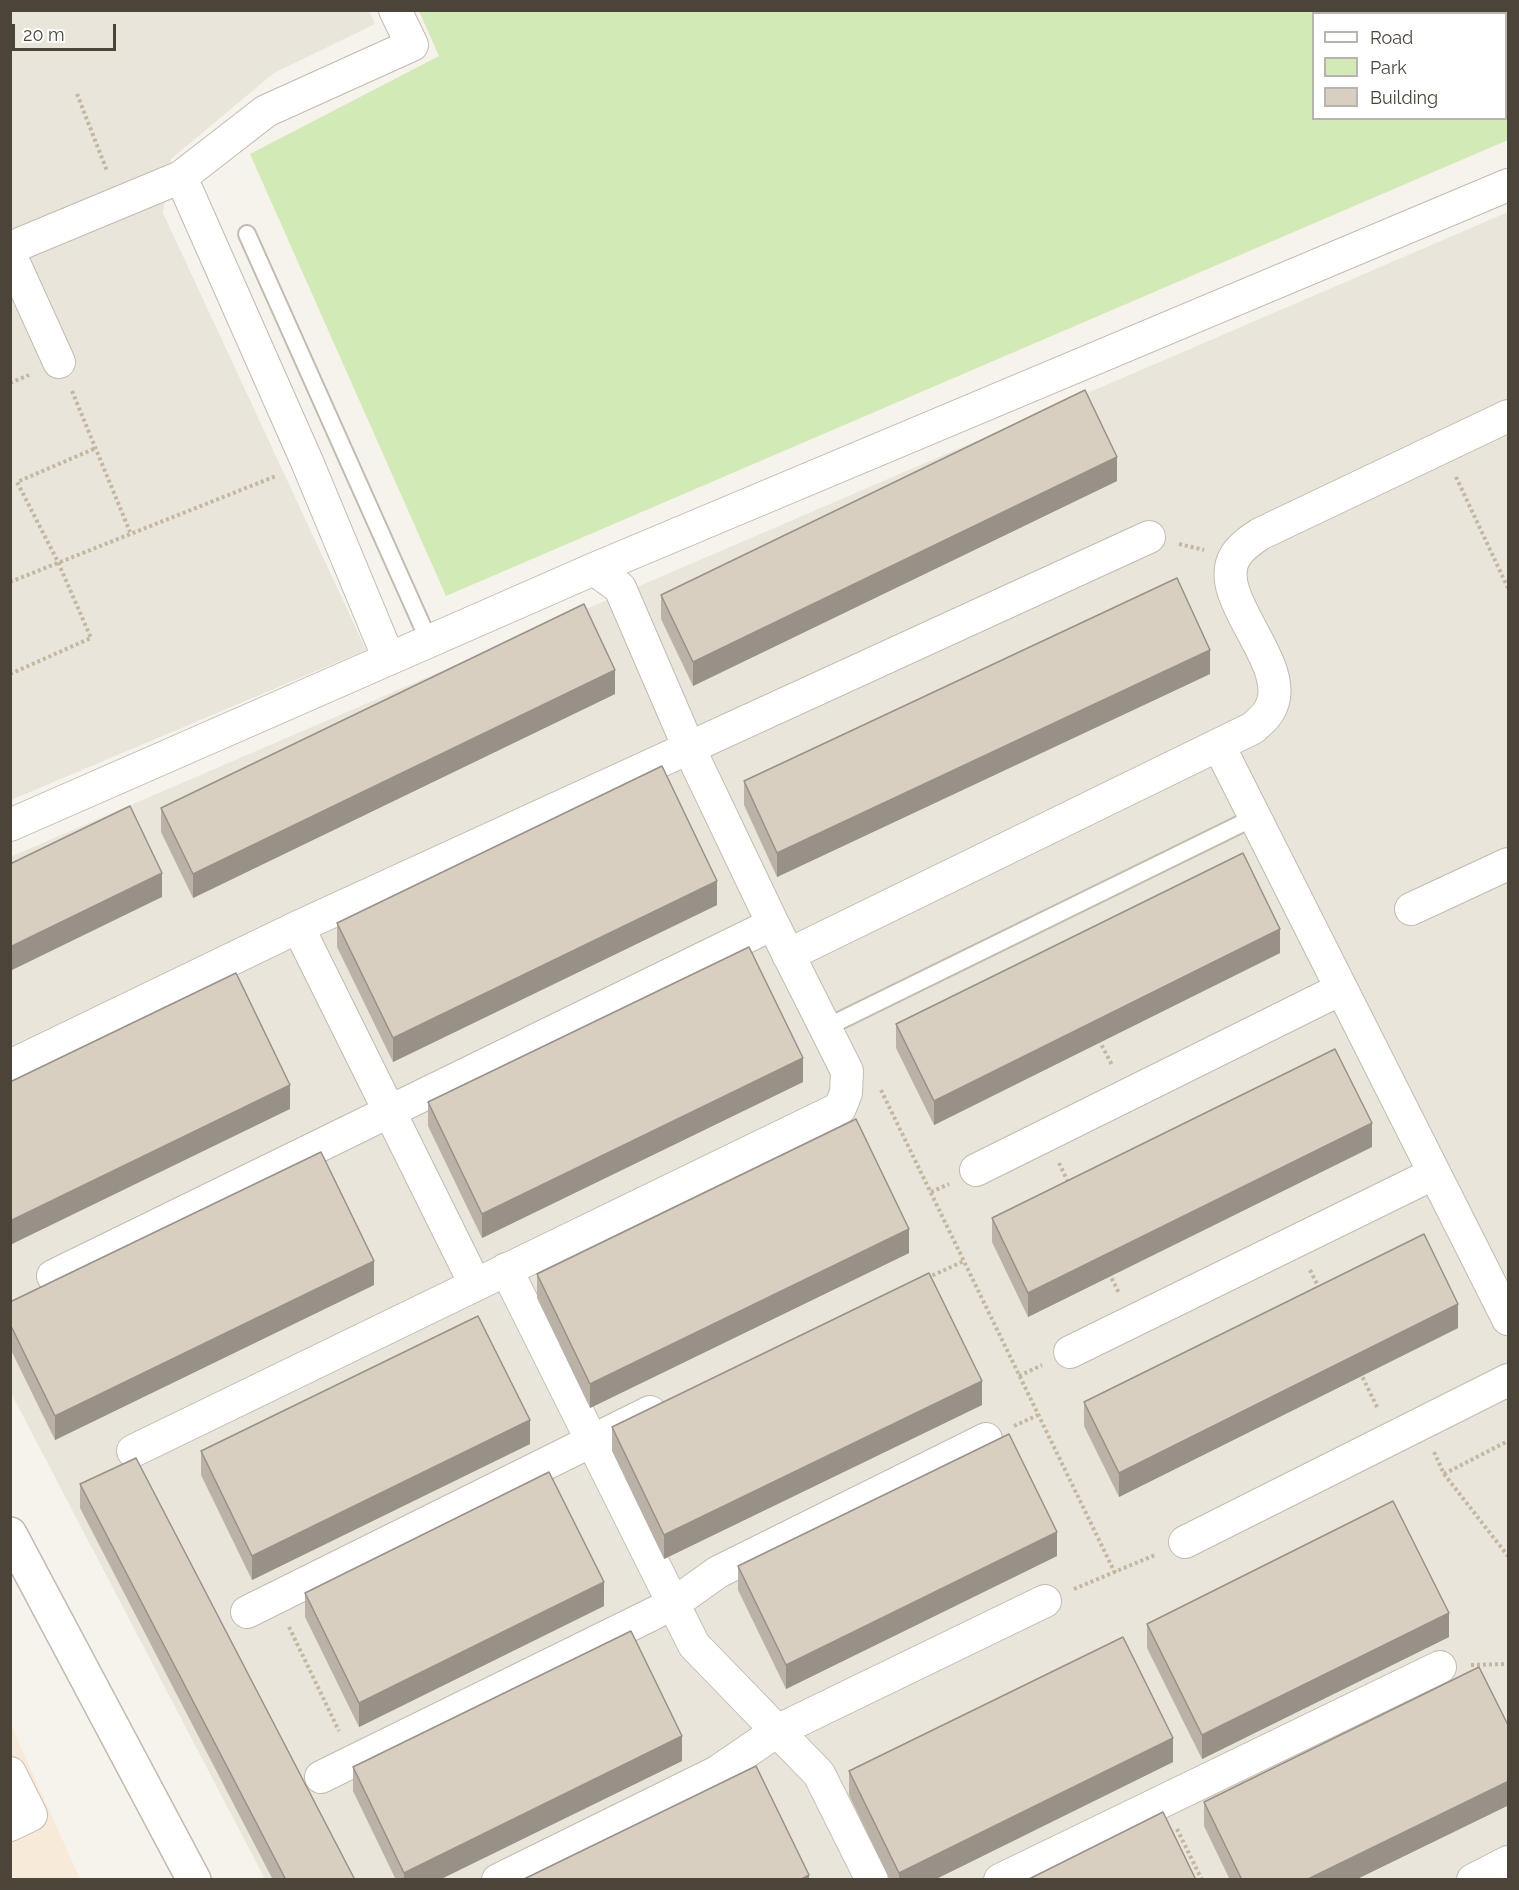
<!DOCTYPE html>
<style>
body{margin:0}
#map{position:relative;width:1519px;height:1890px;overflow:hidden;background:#f6f3ec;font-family:Raleway,sans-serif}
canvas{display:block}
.frame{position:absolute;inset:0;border:12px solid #4b4439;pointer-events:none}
.legend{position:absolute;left:1312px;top:12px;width:195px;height:108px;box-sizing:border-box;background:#fff;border:2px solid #b7b4b0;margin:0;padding:8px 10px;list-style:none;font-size:18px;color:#4b4439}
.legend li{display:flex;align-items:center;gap:12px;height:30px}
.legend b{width:30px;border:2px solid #b7b4b0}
.scale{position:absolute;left:12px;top:24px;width:104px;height:27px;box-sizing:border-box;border:3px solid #4b4439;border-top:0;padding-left:8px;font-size:18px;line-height:21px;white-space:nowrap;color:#4b4439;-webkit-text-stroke:4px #fff;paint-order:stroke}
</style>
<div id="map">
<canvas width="1519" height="1890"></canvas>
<div class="frame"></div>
<ul class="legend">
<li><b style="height:8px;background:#fff"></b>Road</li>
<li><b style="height:16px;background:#d2eab5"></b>Park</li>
<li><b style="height:16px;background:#d8cfc1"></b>Building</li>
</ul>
<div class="scale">20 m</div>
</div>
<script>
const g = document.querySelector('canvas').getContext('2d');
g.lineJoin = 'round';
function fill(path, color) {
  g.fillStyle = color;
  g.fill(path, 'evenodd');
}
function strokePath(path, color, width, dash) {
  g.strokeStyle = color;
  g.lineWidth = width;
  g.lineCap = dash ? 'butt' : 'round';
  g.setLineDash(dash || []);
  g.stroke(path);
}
const residential = new Path2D(`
 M11,11H369L375,24L274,73L171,159L163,213L366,650L11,800Z
 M1508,212V1879H265L11,1393L10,857Z`);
const commercial = new Path2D(`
 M11,1725L80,1879H11Z`);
const green = new Path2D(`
 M419,11H1508V140L446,596L250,154L439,56ZM1314,14H1506V118H1314Z`);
const path = new Path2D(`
 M77,94L107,171
 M10,383L29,375
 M72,391L130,532
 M1456,477L1508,588
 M1179,544L1204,550
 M10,582L276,476
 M10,674L91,638L58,562L17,482L96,448
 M1099,1040L1112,1065
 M881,1090L1115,1573
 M1059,1163L1069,1184
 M931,1192L949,1184
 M1310,1270L1320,1290
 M1109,1273L1119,1293
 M927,1278L964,1261
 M1360,1372L1378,1409
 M1019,1376L1042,1365
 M1014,1426L1038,1415
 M1434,1452L1444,1474L1508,1556
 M1444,1474L1508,1441
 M1074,1589L1155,1555
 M289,1627L339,1731
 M1471,1665L1508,1664
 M1177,1829L1202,1880`);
const service = new Path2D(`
 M247,234L429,641
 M825,1028L1255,817`);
const minor = new Path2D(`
 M181,177L308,464L389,659
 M10,248L181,177L266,111L412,45L395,10
 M10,254L59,362
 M1219,746L1508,1319
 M10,825L594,569L1508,185
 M1411,909L1508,864
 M298,927L475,1284
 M788,955L1253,728C1258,723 1266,717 1269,711C1297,666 1208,597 1236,555C1242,546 1251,540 1260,534L1508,416
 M10,1066L298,927L1149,537
 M976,1170L1341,989
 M506,1269L694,1645L819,1774L872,1880
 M53,1276L773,924
 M1070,1352L1433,1174
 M133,1451L840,1108L846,1093L847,1071L773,924L689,748L620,588L594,569
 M1185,1542L1508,1380
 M247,1612L650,1412
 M10,1773L31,1815L10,1825
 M321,1777L673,1604L718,1572L986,1439
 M498,1880L717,1772L777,1731L1045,1601
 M1000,1880L1440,1667
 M1473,1880L1508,1862`);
const tertiary = new Path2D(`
 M10,1534L194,1880`);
const wall = new Path2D(`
 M1117,481L693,686L661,619V595Z
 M1210,674L777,877L744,805V781Z
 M615,694L193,898L161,832V808Z
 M717,905L393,1062L337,947V923Z
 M1280,953L934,1125L896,1048V1024Z
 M803,1082L482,1238L428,1126V1102Z
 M1372,1147L1028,1317L992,1242V1218Z
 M909,1253L590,1408L537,1298V1274Z
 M374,1285L55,1440L10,1348V1302Z
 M1458,1328L1119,1497L1084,1426V1402Z
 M982,1405L664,1559L612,1451V1427Z
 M530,1444L252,1580L201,1475V1451Z
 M80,1484L355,1880H273L80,1508Z
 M1057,1556L786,1689L738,1590V1566Z
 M305,1593L604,1606L359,1727L305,1617Z
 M1147,1624L1449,1637L1202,1759L1147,1648Z
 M682,1761L439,1880H396L353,1791V1767Z
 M1173,1762L934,1880H890L849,1795V1771Z
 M1204,1802L1509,1805L1355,1880H1230L1204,1826Z`);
const shadedWall = new Path2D(`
 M1117,457V481L693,686V662Z
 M1210,650V674L777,877V853Z
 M615,670V694L193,898V874Z
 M162,873V897L10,971V947Z
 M717,881V905L393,1062V1038Z
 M1280,929V953L934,1125V1101Z
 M803,1058V1082L482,1238V1214Z
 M290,1085V1109L10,1245V1221Z
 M1372,1123V1147L1028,1317V1293Z
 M909,1229V1253L590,1408V1384Z
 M374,1261V1285L55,1440V1416Z
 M1458,1304V1328L1119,1497V1473Z
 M982,1381V1405L664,1559V1535Z
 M530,1420V1444L252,1580V1556Z
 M1057,1532V1556L786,1689V1665Z
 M604,1582V1606L359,1727V1703Z
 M1449,1613V1637L1202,1759V1735Z
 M682,1736V1761L439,1880H404V1873Z
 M1173,1738V1762L934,1880H899V1873Z
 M1509,1781V1805L1355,1880H1306Z
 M809,1875V1880H800Z`);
const building = new Path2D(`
 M1085,390L1117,457L693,662L661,595Z
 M1177,578L1210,650L777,853L744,781Z
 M584,604L615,670L193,874L161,808Z
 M662,766L717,881L393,1038L337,923Z
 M130,806L162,873L10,947V864Z
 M1243,853L1280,929L934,1101L896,1024Z
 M749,947L803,1058L482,1214L428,1102Z
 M236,973L290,1085L10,1221V1082Z
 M1335,1049L1372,1123L1028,1293L992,1218Z
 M856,1119L909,1229L590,1384L537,1274Z
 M321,1152L374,1261L55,1416L10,1324V1302Z
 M1424,1234L1458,1304L1119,1473L1084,1402Z
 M929,1273L982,1381L664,1535L612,1427Z
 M478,1316L530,1420L252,1556L201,1451Z
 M1009,1434L1057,1532L786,1665L738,1566Z
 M136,1458L355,1880H286L80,1484Z
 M549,1472L604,1582L359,1703L305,1593Z
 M1393,1501L1449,1613L1202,1735L1147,1624Z
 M631,1631L682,1736L404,1873L353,1767Z
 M1123,1637L1173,1738L899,1873L849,1771Z
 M1479,1667L1509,1727V1781L1306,1880H1242L1204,1802Z
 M756,1766L809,1875L800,1880H522Z
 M1163,1812L1196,1880H1027Z`);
fill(residential, '#eae5da');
fill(commercial, '#f7ead8');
fill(green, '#d2eab5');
strokePath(service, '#c2bbae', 20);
strokePath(minor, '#c2bbae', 34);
strokePath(tertiary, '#c2bbae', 36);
strokePath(path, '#c4b79f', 4, [3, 3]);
strokePath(service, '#fff', 16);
strokePath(minor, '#fff', 32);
strokePath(tertiary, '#fff', 33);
fill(wall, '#bab2a6');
fill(shadedWall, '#979187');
fill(building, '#d8cfc1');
strokePath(building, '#979187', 1.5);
</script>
